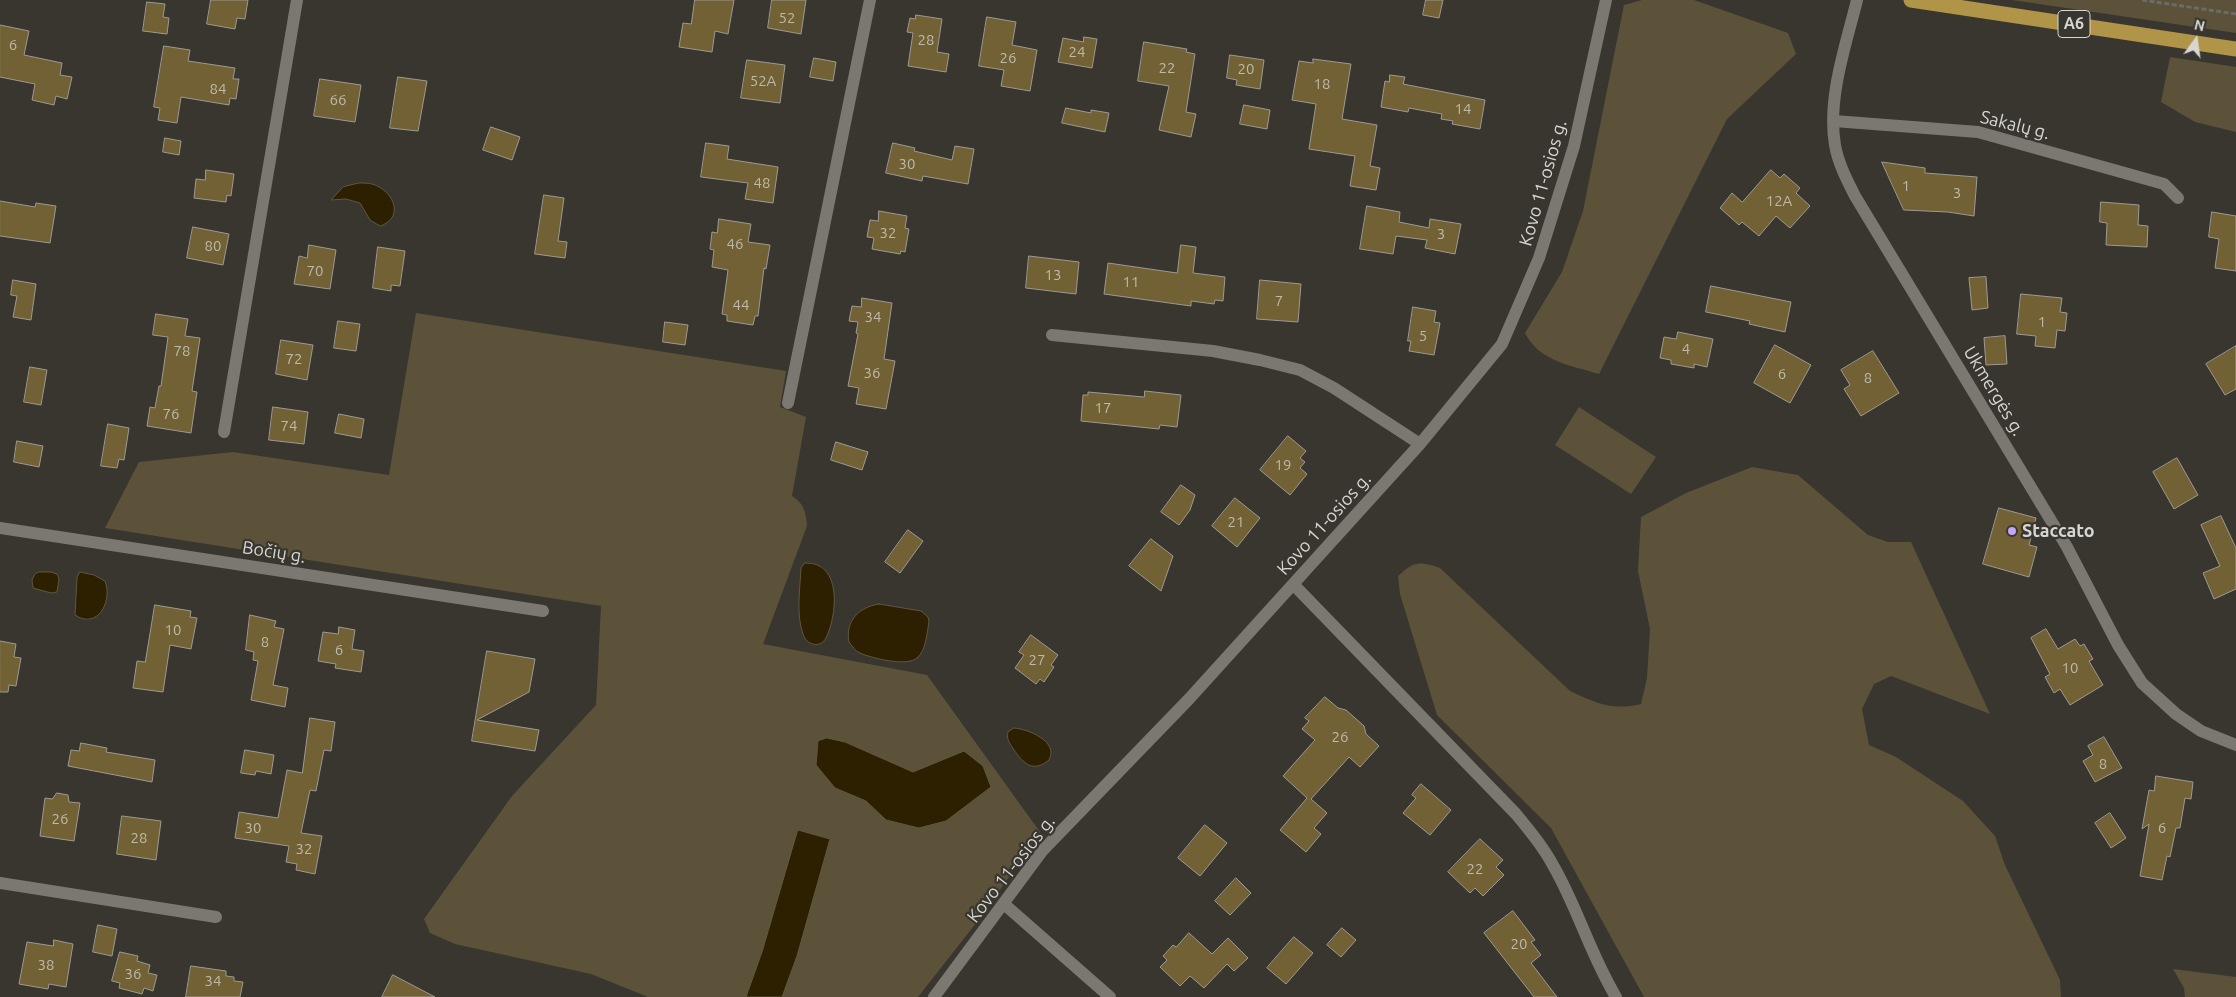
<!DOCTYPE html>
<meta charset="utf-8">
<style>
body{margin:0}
#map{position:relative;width:2236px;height:997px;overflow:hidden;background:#393630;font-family:Ubuntu,sans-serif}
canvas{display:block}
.north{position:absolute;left:2171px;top:15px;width:50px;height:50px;-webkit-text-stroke:4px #393630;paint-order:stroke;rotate:14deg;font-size:14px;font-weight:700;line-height:20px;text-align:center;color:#d7d6d2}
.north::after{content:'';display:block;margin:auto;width:18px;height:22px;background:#d7d6d2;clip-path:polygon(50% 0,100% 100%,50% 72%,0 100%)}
</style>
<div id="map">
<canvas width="2236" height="997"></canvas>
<div class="north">N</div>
</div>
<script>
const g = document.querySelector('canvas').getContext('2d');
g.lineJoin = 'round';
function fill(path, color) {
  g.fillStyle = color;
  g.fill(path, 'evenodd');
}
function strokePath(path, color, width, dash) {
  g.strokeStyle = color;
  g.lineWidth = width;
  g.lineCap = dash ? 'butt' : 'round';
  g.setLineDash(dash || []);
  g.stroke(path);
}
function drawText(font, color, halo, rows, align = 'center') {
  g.font = font + ' Ubuntu,sans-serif';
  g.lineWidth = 4.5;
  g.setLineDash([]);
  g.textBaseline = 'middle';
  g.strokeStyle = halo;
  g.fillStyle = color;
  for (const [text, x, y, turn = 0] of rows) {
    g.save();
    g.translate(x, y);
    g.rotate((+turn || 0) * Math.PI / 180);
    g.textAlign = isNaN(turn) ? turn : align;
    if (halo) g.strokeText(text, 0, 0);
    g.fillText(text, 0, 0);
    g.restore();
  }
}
const green = new Path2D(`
 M1642,0H1694L1788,33L1796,54L1727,119L1599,374C1570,365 1540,362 1525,333L1562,272L1583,211L1624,5Z
 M2012,0H2236V33Z
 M2170,57L2236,67V132L2195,122L2161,102Z
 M416,313L786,371L780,407L806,417L792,496C804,503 806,512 807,526L763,644L927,675L1040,832L984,913L918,997H648L591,974L455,944L430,933L424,919L512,796L596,705L601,606L105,528L139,462L233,452L389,475Z
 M1579,407L1656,457L1631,494L1555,445Z
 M1752,467L1798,475L1868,535L1888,542H1911L1990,714L1891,676L1874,684L1862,709L1869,745L1896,757L1963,801L1995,836L2005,865L2060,980L2061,997H1644L1551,828L1437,715L1400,594L1398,576C1414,561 1419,561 1440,568L1570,691C1596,703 1612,711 1641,704L1647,678L1650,629L1638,571L1641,517L1686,493Z
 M2173,969L2236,977V997H2185L2184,988Z`);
const water = new Path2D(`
 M359,183C366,183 373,183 379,187C396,196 402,219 380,226L370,220L360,203L346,199L331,200L343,187Z
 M805,563C843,561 837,616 826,638C820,649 806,645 803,634C796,615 800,589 801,568Z
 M39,572H51L57,574L59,579L57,592L51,593L33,588L32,580L35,574Z
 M80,572L94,575L105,581C113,602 97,630 75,615L77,578Z
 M879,604L921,611L928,617L929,622C927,632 926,651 917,658C907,667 871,658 860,653C855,651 852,646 849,642C845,621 859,607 879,604Z
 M1014,728C1029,729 1059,742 1049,760C1033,773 1024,764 1014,750C1010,743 1006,740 1008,732Z
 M827,738L845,742L913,772L964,751L983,766L991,787L946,821L919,828L886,820L866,801L835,788L816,765L818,741Z
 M798,830L830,839L797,956L782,997H746L762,952Z`);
const building = new Path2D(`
 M211,0H248L245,19L237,18L235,29L207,24Z
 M695,0H734L728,34L715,31L712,52L679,47L683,23L691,24Z
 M772,0H806L801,34L768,28Z
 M1426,0H1443L1439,18L1423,15Z
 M147,2L165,4L163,17L169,18L167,34L143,31Z
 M916,15L942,19L937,52L949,54L946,72L908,66L913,33L907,32L910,18L915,19Z
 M987,17L1016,22L1012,45L1037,50L1030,91L1001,86L1004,70L979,66Z
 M0,25L29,31L24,55L62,63L60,75L72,77L67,99L56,96L54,105L32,100L35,84L0,77Z
 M1084,37L1097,39L1092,68L1058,62L1063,38L1083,42Z
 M1144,42L1187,49L1186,52L1195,54L1186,112L1196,114L1191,137L1159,130L1169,86L1138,81Z
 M164,46L190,50L188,61L235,68L233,79H239L236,99L230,98L229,105L181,97L177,123L158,120L160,108L154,107Z
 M1230,55L1264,60L1260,89L1236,85L1237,80L1227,78Z
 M814,58L836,62L833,81L810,77Z
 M1313,59L1351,64L1342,119L1377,125L1370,166L1380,168L1376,190L1350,186L1355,156L1309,149L1316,104L1292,100L1299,61L1313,63Z
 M747,60L785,65L780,103L741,98Z
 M1390,75L1405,77L1403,84L1485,100L1480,129L1452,124L1453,121L1441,119L1442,114L1409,108L1408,112L1381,107L1385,81L1389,82Z
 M398,77L427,81L418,131L390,128Z
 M320,79L361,85L355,122L314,116Z
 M1244,105L1270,110L1267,129L1240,124Z
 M1066,108L1091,113V110L1109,113L1105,132L1062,123Z
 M491,127L520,137L512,160L483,150Z
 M165,138L181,141L179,155L163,152Z
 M706,143L729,146L727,159L778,167L773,203L745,199L748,183L701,177Z
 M893,143L915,148L914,151L952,160L955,146L974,149L968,184L923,176L922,181L886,173Z
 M1882,162L1925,168V173L1977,177L1974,216L1948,212L1904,210Z
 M206,170L234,174L231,196L227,195L226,202L194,198L196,179L205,180Z
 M1771,170L1780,178L1784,174L1800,188L1796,193L1810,206L1790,228L1776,216L1759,236L1742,222L1739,225L1720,208L1732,193L1742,202Z
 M544,195L564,198L558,241L567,242L565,258L535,254Z
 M0,201L35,207L36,203L56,206L50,243L0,236Z
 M2101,202L2139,205L2138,225L2148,226L2147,247L2106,245L2107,223L2100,222Z
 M1367,206L1400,212L1399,222L1429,228L1430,219L1461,224L1455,254L1425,248L1427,240L1396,236L1393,254L1360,249Z
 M879,211L907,216L905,228L909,229L905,252L901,251L900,254L872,249L874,238L867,237L870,220L878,221Z
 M2212,212L2236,216V271L2215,268L2219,239L2209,237Z
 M719,219L751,224L748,242L770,245L766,269L764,268L758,316H755L753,325L727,321V315L722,314L728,270L712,267L714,250L710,249L712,232L717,233Z
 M193,227L229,234L223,265L187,258Z
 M309,245L336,250L330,289L294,284L299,256L307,258Z
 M1181,245L1196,247L1193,273L1225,277L1223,301L1215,300L1214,304L1191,301V306L1104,294L1108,263L1177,273Z
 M378,247L405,251L400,286L391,285V291L373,288Z
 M1029,256L1079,262L1076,294L1026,288Z
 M1986,277L1988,308L1972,310L1969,278Z
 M13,280L36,284L31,320L13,317L17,296L11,295Z
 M1260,280L1301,284L1298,322L1257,319Z
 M1711,286L1791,302L1785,332L1749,324L1750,321L1706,312Z
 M2021,294L2062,298L2060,312L2067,313L2065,331L2057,330L2055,348L2035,346L2036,336L2017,334Z
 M862,298L892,303L884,359L895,361L886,409L856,404L859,388L848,386L858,334L856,333L858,322L849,321L852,306L861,307Z
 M1413,307L1436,311L1434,322L1440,323L1434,355L1409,351L1411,341H1408Z
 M156,314L188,319L185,336L200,338L192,391L197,392L191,433L147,426L150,407L155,408L159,386H161L168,337L153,335Z
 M338,321L360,324L356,351L334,348Z
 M665,322L688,325L685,345L663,342Z
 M1678,332L1713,339L1707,367L1694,364V368L1671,364V360L1660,358L1664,337L1676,339Z
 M2005,336L2007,364L1986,365L1984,338Z
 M281,340L313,345L307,380L276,374Z
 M1775,345L1811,365L1790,403L1754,383Z
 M2236,346V389L2225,395L2206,364Z
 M1873,351L1899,393L1861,416L1844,389L1850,385L1841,370Z
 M30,367L47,370L41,405L24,402Z
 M1145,391L1181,395L1177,427L1160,425L1159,429L1081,421L1083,395H1088V392L1144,397Z
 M273,407L308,412L304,444L269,440Z
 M339,414L364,419L361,438L335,433Z
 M108,424L129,428L124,460L119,459L117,468L101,466Z
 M1288,436L1306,451L1300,458L1305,462L1300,468L1307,474L1290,495L1260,470Z
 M17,441L43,446L39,467L14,462Z
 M836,442L868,452L862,470L831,460Z
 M2177,458L2198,495L2174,509L2153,472Z
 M1181,485L1195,495L1190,510L1179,525L1161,512Z
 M1235,498L1260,518L1237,547L1212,526Z
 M1999,508L2036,518L2029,545L2037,547L2029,577L1983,564Z
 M2221,516L2236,548V589L2214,599L2203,573L2220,566L2201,525Z
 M908,530L923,541L900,573L885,562Z
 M1151,539L1173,556L1161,591L1129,566Z
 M155,605L191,611L190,617L197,618L191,649L170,645L163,692L133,688L137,661L145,662Z
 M250,615L276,621L274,627L284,629L273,685L288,688L285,707L251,700L258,661L253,660L254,652L246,650Z
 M339,627L355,630L352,649L364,651L361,672L335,668L336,664L318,661L323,632L338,634Z
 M2046,629L2058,649L2075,639L2080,646L2084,644L2093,659L2089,661L2103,685L2070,705L2060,689L2054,693L2045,677L2050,674L2031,638Z
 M1031,635L1058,655L1051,665L1054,667L1044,682L1040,679L1036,684L1015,668L1024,655L1019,652Z
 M0,641L16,644L14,657L21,658L16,686L9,685L8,692H0Z
 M487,651L535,659L529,692L477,720L539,730L535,751L472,741Z
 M1325,697L1338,708L1346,710L1364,726L1366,734L1379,746L1360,767L1349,757L1311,799L1327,813L1314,828L1321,834L1306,852L1280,830L1307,798L1283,776L1315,740L1302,729L1309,721L1305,718Z
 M310,718L335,722L331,751L324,750L316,791L310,790L301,833L322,836L315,874L296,870L297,864L286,862L289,846L235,838L239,812L278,818L287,770L302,773Z
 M2104,737L2122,768L2095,782L2083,761L2093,755L2088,746Z
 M81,743L107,748L106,752L155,760L152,782L68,766L71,750L79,751Z
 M245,750L274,755L271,774L256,771L255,775L241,773Z
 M2156,776L2193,782L2191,799L2185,798L2180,828H2176L2170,857L2167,856L2162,880L2140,876L2149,824L2142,829L2149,790L2154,791Z
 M1421,784L1451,810L1430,835L1403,813L1416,798L1412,795Z
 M57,793L68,795L69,802L80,803L74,841L40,836L45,798L52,799Z
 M2110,813L2126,838L2111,848L2095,823Z
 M122,816L161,821L156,860L117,854Z
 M1205,825L1227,843L1200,876L1178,858Z
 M1480,839L1503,860L1496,867L1504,875L1483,896L1475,888L1470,893L1448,872Z
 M1236,878L1251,893L1230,915L1215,901Z
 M1513,911L1535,940L1531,942L1541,955L1531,963L1557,997H1534L1484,933Z
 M98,925L117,929L112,956L93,952Z
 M1342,928L1356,940L1341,957L1327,945Z
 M1189,933L1212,954L1228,938L1248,958L1234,971L1227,964L1204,988L1190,976L1180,986L1160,967L1167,960L1163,956L1173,945L1176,947Z
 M1294,937L1313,953L1286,984L1267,968Z
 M54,940L73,944L66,987L49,984L48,989L19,984L27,942L53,946Z
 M120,952L138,956L137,961L150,965L148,973L157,975L153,991L144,988L142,994L119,988L120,983L112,981Z
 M191,966L226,971V976L234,977V981L243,982L240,997H186Z
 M393,975L435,997H382Z`);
const path = new Path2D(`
 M2142,0L2236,14`);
const minor = new Path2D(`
 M1857,0C1846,45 1827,98 1835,145C1838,163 1847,180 1855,196L2067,547L2118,645L2142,683L2176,714L2201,731L2236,745
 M1834,121L1978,132L2164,184L2178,198
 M1052,335L1213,351L1260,360L1300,370L1334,388L1420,444
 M788,403L870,0
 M224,432L297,0
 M0,528L543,611
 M1293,584L1516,814C1530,831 1544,848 1554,867C1578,909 1591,956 1616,997
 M0,883L216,917
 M1004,904L1110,997
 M934,997L1043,850L1189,699L1420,444L1502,344L1539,258L1574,146L1606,0`);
const highway = new Path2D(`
 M1911,0L2236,49`);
const markers = [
 [2012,531,5,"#c2a8f3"]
];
const numberNames = [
 ["52",787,18],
 ["28",926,40],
 ["6",13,45],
 ["24",1077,52],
 ["26",1008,58],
 ["22",1167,68],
 ["20",1246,69],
 ["52A",763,81],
 ["18",1322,84],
 ["84",218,89],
 ["66",338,100],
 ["14",1463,109],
 ["30",907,164],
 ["48",762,183],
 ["1",1906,186],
 ["3",1957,193],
 ["12A",1779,201],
 ["32",888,233],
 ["3",1441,234],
 ["46",735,244],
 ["80",213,246],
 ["70",315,271],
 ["13",1053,275],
 ["11",1131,282],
 ["7",1279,301],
 ["44",741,305],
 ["34",873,317],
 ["1",2042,322],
 ["5",1423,336],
 ["4",1686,349],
 ["78",182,351],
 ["72",294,359],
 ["36",872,373],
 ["6",1782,374],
 ["8",1868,378],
 ["17",1103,408],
 ["76",171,414],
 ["74",289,426],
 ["19",1283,465],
 ["21",1236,522],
 ["10",173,630],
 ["8",265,642],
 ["6",339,650],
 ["27",1037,660],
 ["10",2070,668],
 ["26",1340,737],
 ["8",2103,764],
 ["26",60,819],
 ["30",253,828],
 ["6",2162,828],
 ["28",139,838],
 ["32",304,849],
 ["22",1475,869],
 ["20",1519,944],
 ["38",46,965],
 ["36",133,974],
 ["34",213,981]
];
const shields = [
 [2074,24,32]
];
const shieldNames = [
 ["A6",2074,24]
];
const streetNames = [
 ["Sakalų g.",2015,125,14],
 ["Kovo 11-osios g.",1543,183,-74],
 ["Ukmergės g.",1994,391,59],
 ["Kovo 11-osios g.",1324,524,-48],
 ["Bočių g.",274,552,9],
 ["Kovo 11-osios g.",1011,869,-52]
];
const poiNames = [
 ["Staccato",2022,531]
];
fill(green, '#5b5239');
fill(water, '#2c2000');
strokePath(water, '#5f573f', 1);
fill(building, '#716134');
strokePath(building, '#9d9a92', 1);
strokePath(path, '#6e6b66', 3, [5, 2.5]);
strokePath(minor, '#7b7871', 12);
strokePath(highway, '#b09447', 15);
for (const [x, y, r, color] of markers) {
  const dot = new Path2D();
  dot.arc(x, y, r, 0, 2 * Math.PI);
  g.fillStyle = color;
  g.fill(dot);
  strokePath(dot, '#393630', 2);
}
drawText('15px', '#beb9aa', null, numberNames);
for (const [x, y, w] of shields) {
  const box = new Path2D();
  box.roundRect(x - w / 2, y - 13.5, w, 27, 4);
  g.fillStyle = '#393630';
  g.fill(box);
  strokePath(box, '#d7d6d2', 1);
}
drawText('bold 16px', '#d7d6d2', null, shieldNames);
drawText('18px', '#d7d6d2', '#393630', streetNames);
drawText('bold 18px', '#d7d6d2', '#393630', poiNames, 'left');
</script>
